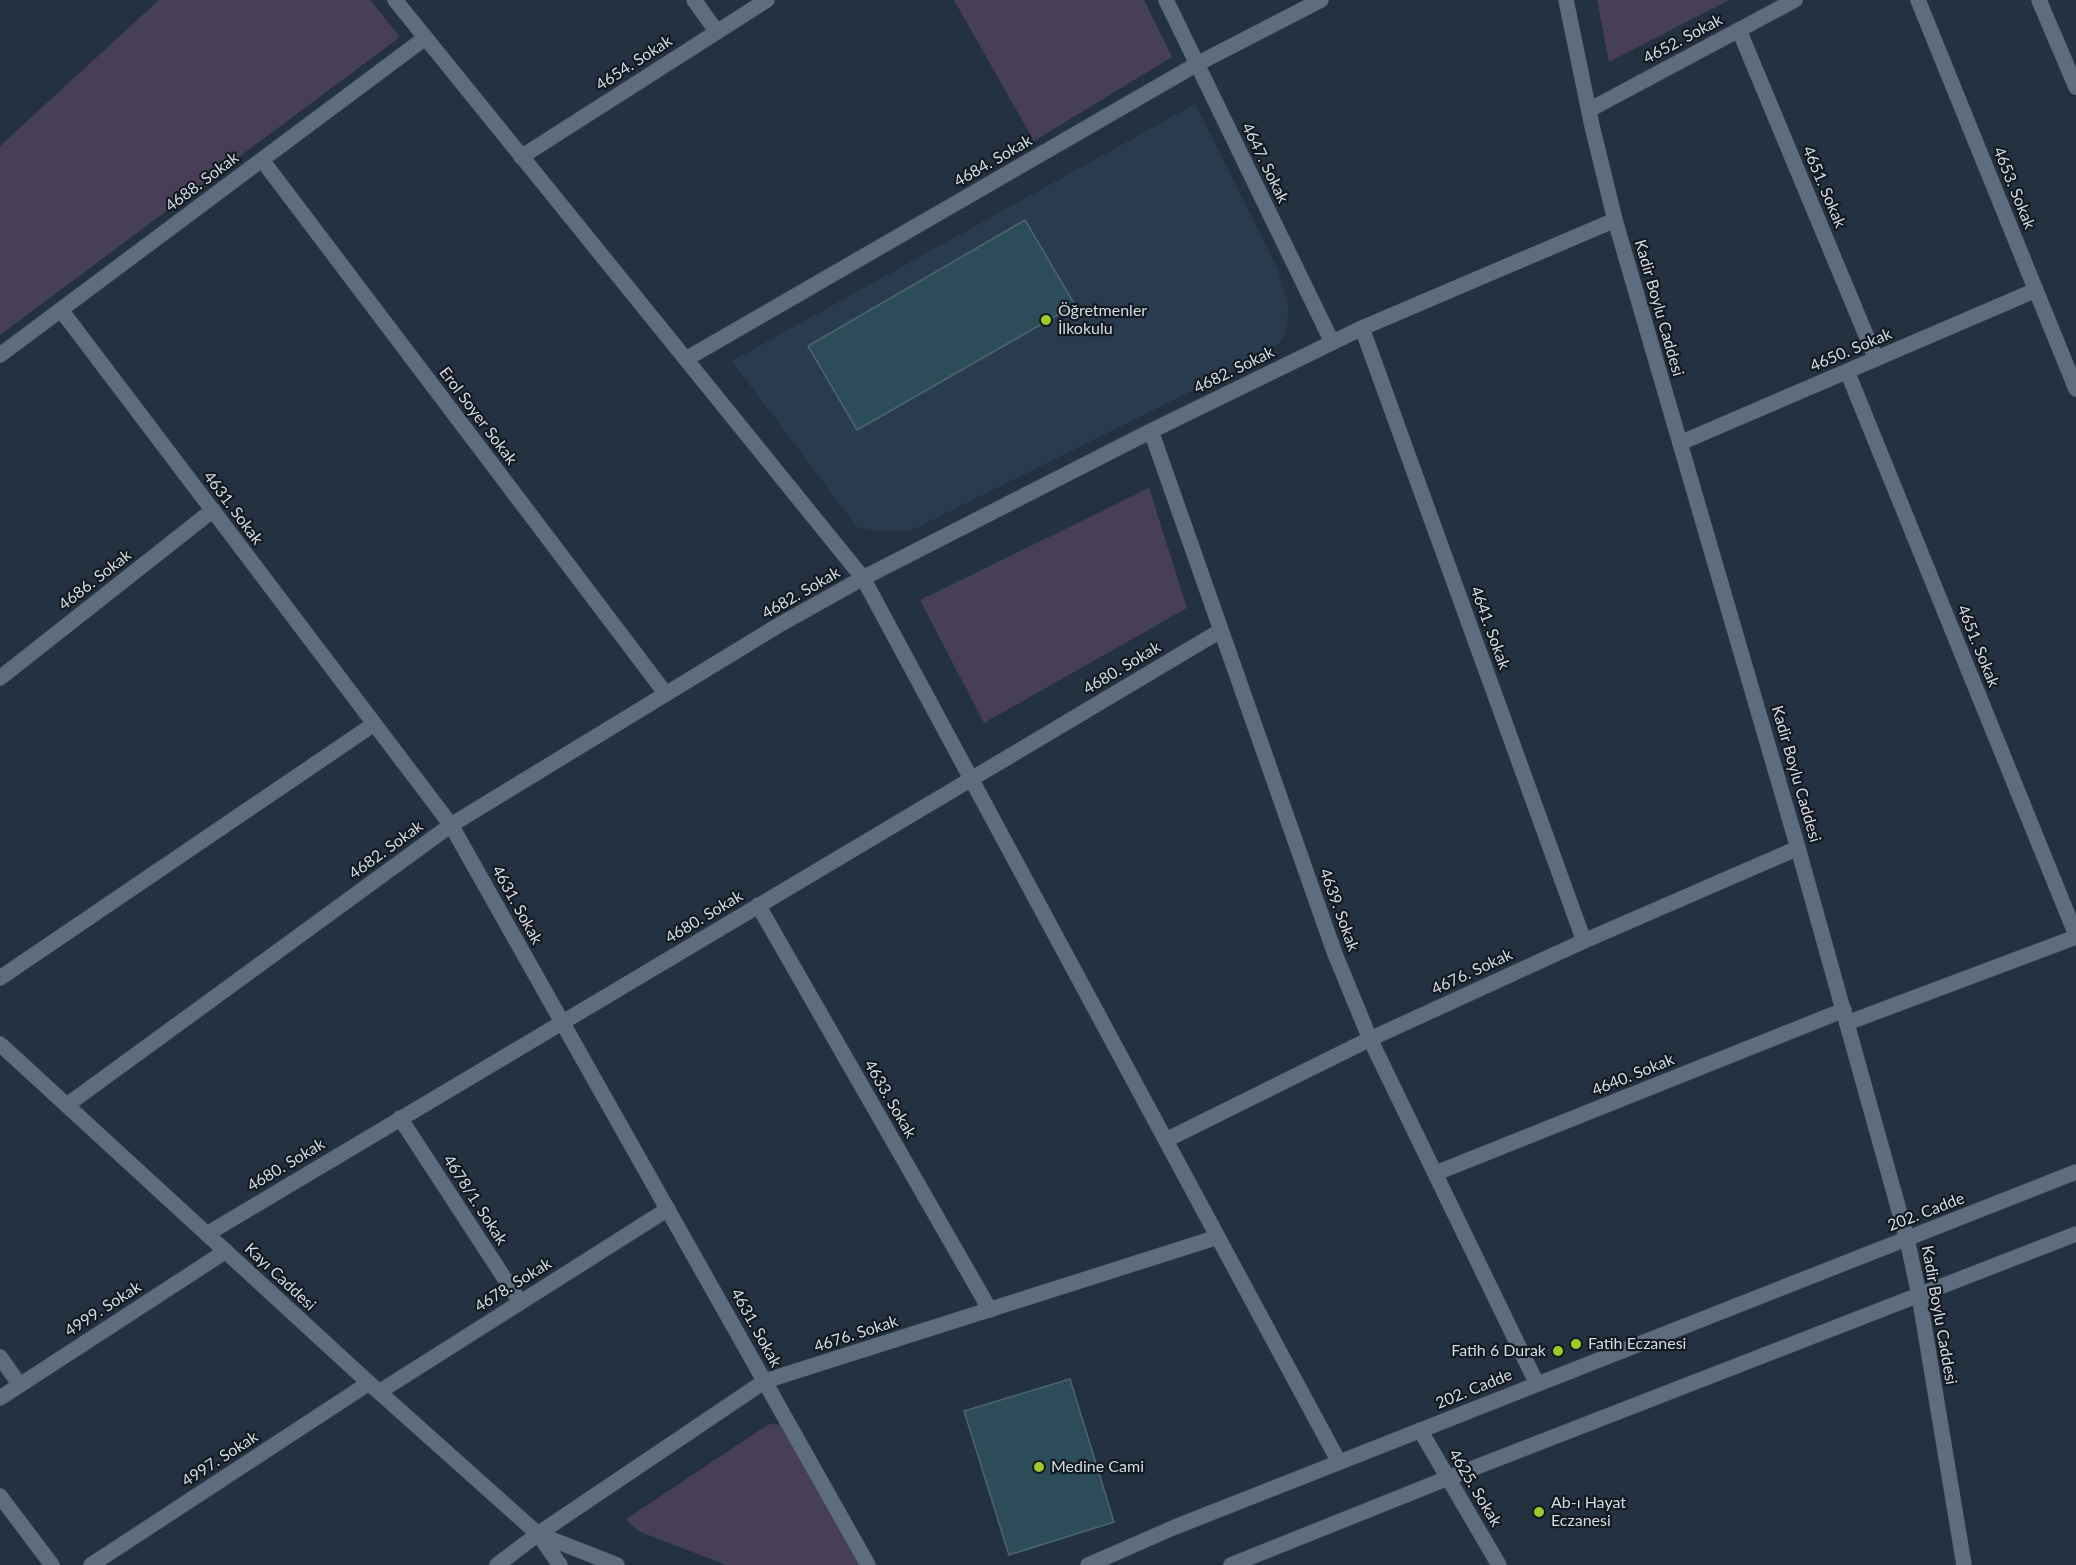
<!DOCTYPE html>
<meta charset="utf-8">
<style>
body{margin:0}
canvas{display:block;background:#243140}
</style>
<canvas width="2076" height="1565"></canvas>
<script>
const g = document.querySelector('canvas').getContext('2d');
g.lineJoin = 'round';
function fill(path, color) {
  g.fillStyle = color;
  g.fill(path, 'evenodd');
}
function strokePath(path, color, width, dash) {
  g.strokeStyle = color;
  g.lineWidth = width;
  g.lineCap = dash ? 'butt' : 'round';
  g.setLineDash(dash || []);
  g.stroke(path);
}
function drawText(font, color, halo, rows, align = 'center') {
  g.font = font + ' Lato,sans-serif';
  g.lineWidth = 4.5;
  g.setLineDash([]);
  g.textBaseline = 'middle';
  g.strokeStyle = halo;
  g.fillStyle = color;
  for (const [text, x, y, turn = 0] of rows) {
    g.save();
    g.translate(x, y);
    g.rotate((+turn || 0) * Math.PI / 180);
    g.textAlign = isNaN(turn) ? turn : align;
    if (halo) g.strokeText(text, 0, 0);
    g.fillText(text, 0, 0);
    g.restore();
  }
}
const built = new Path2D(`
 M1195,104L1277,268L1289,309L1285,332L1279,344L1246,364L912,530L878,531L857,527L732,361Z`);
const green = new Path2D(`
 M159,0H370L400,37L0,335V146Z
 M954,0H1144L1172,57L1034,141Z
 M1597,0H1729L1609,62Z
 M1149,488L1187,608L984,723L920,600Z
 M769,1424L783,1425L861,1565H726L638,1531L626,1519Z`);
const building = new Path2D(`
 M1025,220L1075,305L857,430L808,346Z
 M1070,1379L1114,1522L1009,1555L964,1411Z`);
const service = new Path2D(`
 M1918,0L2076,389
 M2039,0L2076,87
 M1739,30L1876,359
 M262,160L666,694
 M1362,328L1584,941
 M686,359L1197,64L1321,0
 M1847,371L2076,935
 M1680,443L2036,290
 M0,678L213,510
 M758,905L990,1310
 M0,978L374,724
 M1847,1023L2076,937
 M400,1118L520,1302
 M1436,1173L1844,1010
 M207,1234L1220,631
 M0,1357L20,1385
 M379,1392L668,1209
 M0,1398L226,1251
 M0,1496L52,1565
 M91,1565L369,1383`);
const minor = new Path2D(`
 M395,0L863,578L1339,1462
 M694,0L717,32
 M1166,0L1332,342
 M1566,0L1592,126L1615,220L1798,848L1907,1239L1919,1295L1964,1565
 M1589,110L1795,0
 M521,157L767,0
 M61,310L451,825L868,1565
 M0,355L425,38
 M1151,431L1335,954L1370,1039L1537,1384
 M67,1105L451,825L779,625L863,578L1151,431L1362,328L1615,220
 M1166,1140L1370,1039L1584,941L1798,848
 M1420,1430L1499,1565
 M497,1565L538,1534L765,1381L1218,1237`);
const tertiary = new Path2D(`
 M0,1044L369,1383L538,1534
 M560,1565L538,1534L617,1565`);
const secondary = new Path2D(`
 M1088,1565L1175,1527L2076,1172
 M1231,1565L1448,1478L2076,1234`);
const markers = [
 [1046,320,6,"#a0c92b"],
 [1576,1344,6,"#a0c92b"],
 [1558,1351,6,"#a0c92b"],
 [1039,1467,6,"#a0c92b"],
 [1539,1512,6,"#a0c92b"]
];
const streetNames = [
 ["4652. Sokak",1683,39,-28],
 ["4654. Sokak",634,63,-33],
 ["4684. Sokak",993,161,-30],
 ["4647. Sokak",1265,163,64],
 ["4688. Sokak",202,182,-37],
 ["4651. Sokak",1824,187,67],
 ["4653. Sokak",2014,188,68],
 ["Kadir Boylu Caddesi",1659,308,74],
 ["4650. Sokak",1851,350,-23],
 ["4682. Sokak",1234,370,-26],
 ["Erol Soyer Sokak",478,416,53],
 ["4631. Sokak",233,508,53],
 ["4686. Sokak",95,580,-38],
 ["4682. Sokak",801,593,-30],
 ["4641. Sokak",1490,628,70],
 ["4651. Sokak",1978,646,68],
 ["4680. Sokak",1122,668,-31],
 ["Kadir Boylu Caddesi",1796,774,74],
 ["4682. Sokak",386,850,-36],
 ["4631. Sokak",517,905,61],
 ["4639. Sokak",1339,910,70],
 ["4680. Sokak",704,917,-31],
 ["4676. Sokak",1472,972,-25],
 ["4640. Sokak",1633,1075,-22],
 ["4633. Sokak",890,1099,60],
 ["4680. Sokak",286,1165,-31],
 ["4678/1. Sokak",475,1200,57],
 ["202. Cadde",1926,1212,-21],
 ["Kayı Caddesi",280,1277,43],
 ["4678. Sokak",513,1285,-32],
 ["4999. Sokak",103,1309,-33],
 ["Kadir Boylu Caddesi",1939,1315,80],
 ["4631. Sokak",756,1328,61],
 ["4676. Sokak",856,1334,-18],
 ["202. Cadde",1474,1389,-22],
 ["4997. Sokak",220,1459,-33],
 ["4625. Sokak",1475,1488,59]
];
const poiNames = [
 ["Öğretmenler",1058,311],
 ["İlkokulu",1058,329],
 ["Fatih Eczanesi",1588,1344],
 ["Fatih 6 Durak",1546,1351,"right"],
 ["Medine Cami",1051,1467],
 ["Ab-ı Hayat",1551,1503],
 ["Eczanesi",1551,1521]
];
fill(built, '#293b4f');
fill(green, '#473f55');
fill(building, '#2d4c59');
strokePath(building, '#4d646f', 1.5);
strokePath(service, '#444f5c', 16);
strokePath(minor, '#444f5c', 16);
strokePath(tertiary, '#444f5c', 16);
strokePath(secondary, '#444f5c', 16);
strokePath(service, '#5e6d7e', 15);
strokePath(minor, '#5e6d7e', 15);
strokePath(tertiary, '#5e6d7e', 15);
strokePath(secondary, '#5e6d7e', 15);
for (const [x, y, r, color] of markers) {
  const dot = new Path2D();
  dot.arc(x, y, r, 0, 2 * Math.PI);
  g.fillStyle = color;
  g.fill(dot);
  strokePath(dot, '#131920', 2);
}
drawText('16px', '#d2dbe4', '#131920', streetNames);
drawText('16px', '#d2dbe4', '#131920', poiNames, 'left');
</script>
